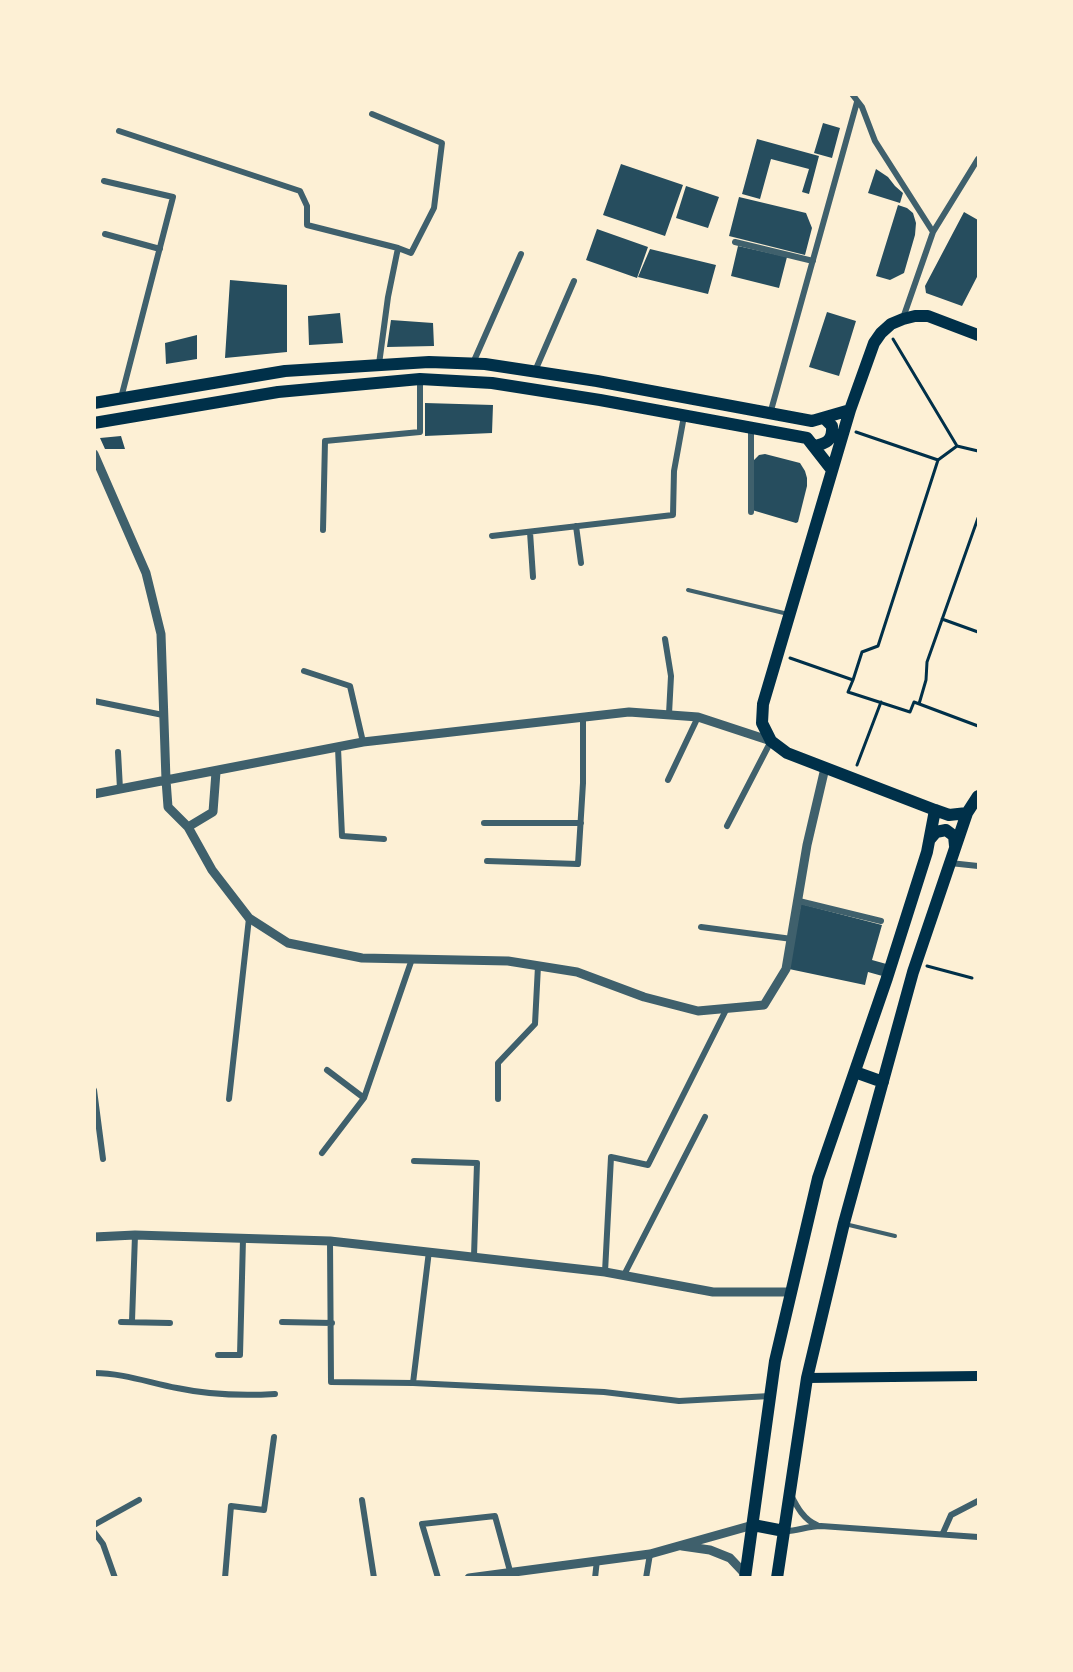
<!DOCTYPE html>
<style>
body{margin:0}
#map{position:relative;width:1073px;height:1672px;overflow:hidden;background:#fdf0d5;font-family:Signika,sans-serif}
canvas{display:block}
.frame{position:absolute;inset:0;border:96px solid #fdf0d5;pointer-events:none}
</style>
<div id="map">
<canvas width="1073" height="1672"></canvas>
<div class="frame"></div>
</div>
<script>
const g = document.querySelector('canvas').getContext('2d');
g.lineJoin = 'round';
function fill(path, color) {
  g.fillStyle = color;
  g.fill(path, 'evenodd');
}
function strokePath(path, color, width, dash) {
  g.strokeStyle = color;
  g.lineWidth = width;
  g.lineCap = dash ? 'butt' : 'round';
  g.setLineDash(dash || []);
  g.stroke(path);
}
const building = new Path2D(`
 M823,123L840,128L832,158L814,153Z
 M757,139L819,156L809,194L802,192L809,169L771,159L760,199L742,194Z
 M621,164L683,185L665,236L603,215Z
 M876,169L888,177L895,186L903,193L900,203L868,193Z
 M686,186L719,197L708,228L676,218Z
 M739,197L806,213L812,228L805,255L729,236Z
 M898,205L907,208L913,213L916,223L915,235L904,273L890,280L876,276Z
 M964,212L978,220V275L962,306L926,293L925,286Z
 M597,229L648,247L637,278L586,260Z
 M738,246L787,257L779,288L731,276Z
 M650,249L716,265L708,294L638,277Z
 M230,280L287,285V352L225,358Z
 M827,312L856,321L839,376L809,367Z
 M340,313L343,343L309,345L308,316Z
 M391,320L433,323L434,346L387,347Z
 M197,335V359L166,364L165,343Z
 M425,403L493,405L492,433L425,436Z
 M121,436L125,449H105L100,438Z
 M765,454L800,463L805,471L807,478V486L798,522L796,523L752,510V462L759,455Z
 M801,904L882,925L872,960L890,965L886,977L868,972L865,985L789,969Z`);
const path = new Path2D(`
 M893,339L957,446L938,460
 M957,446L978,451
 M942,619L978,632
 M790,658L853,680L848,692L910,712L914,702L978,726
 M853,680L862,652L878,646L938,460L856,432
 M919,704L926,680L927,662L978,518
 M857,765L881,702
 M927,966L972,978`);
const service = new Path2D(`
 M688,590L788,614
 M845,1224L895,1236`);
const minor = new Path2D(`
 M852,94L862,107L875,141L933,232L903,318
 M119,131L300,191L307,206V225L398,248L411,253L434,208L442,143L372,114
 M104,181L173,197L121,398
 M933,232L978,159
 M105,234L160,249
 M735,242L813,261
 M473,363L521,254
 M379,364L388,297L398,248
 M535,371L574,281
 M770,414L857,102
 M751,427V512
 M576,526L581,563
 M323,530L325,441L420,432V379
 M530,532L533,577
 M492,536L673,515L674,471L684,416
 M665,639L671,676L669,714
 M304,671L350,686L363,742
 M94,701L163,715
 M338,748L342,836L384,839
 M118,752L120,789
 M668,780L698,717
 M484,823H581
 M727,826L771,741
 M487,861L578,864L583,783V717
 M950,863L978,866
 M799,901L881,921
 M701,927L792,939
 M327,1070L364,1098
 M94,1090L103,1159
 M229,1099L249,918
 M498,1099V1063L535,1024L538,966
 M322,1153L364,1098L412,959
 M414,1161L477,1163L474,1256
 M330,1241L331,1382L413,1383L604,1392L679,1401L770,1396
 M605,1272L611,1157L648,1165L726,1010
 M624,1275L705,1117
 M132,1321L135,1235
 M121,1322L170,1323
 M282,1322L332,1323
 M218,1355H240L243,1239
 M94,1373C123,1373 150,1383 177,1388C210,1395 242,1396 275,1394
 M413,1383L429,1251
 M791,1495C797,1507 804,1520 817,1525
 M362,1500L374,1578
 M94,1525L139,1500
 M784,1531C795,1532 807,1526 821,1526L978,1537
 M94,1532L103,1544L115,1578
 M943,1533L951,1515L978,1501
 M225,1578L231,1506L264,1510L274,1437
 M438,1578L422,1524L495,1516L510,1571
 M595,1578L597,1560
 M646,1578L650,1554`);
const tertiary = new Path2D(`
 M94,454L146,573L161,634L166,780L168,807L188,827L212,870L249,918L288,943L362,958L508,961L577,972L644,997L698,1011L764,1005L786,969L807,845L825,768
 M94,794L363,742L629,712L698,717L771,741
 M188,827L213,812L216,772
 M94,1237L135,1235L330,1241L605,1272L713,1292H791
 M682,1546L710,1550L730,1558L746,1575
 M469,1578L650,1554L753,1525`);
const secondary = new Path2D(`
 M807,1378L978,1376`);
const primary = new Path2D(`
 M978,335L928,316H915L903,319L891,324L881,333L874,343L850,410L763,704L762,723L771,741L787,753L935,810L949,815L967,813L978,796
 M94,403L285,371L429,362L485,364L597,381L812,421L850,410
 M94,423L278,392L420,379L492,383L600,400L807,438L832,470
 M813,446C826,444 833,441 832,426L824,418
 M930,839L936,832L946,830L954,836L955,846
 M855,1072L883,1082
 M753,1525L784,1531
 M745,1578L775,1361L818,1178L887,978L927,852L935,810
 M777,1578L807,1378L844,1223L913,972L967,813`);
fill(building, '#264d5e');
strokePath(path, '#003049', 3);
strokePath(service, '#3f606c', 4);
strokePath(minor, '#3f606c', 6);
strokePath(tertiary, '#3f606c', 9);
strokePath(secondary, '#003049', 10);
strokePath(primary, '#003049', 12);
</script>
